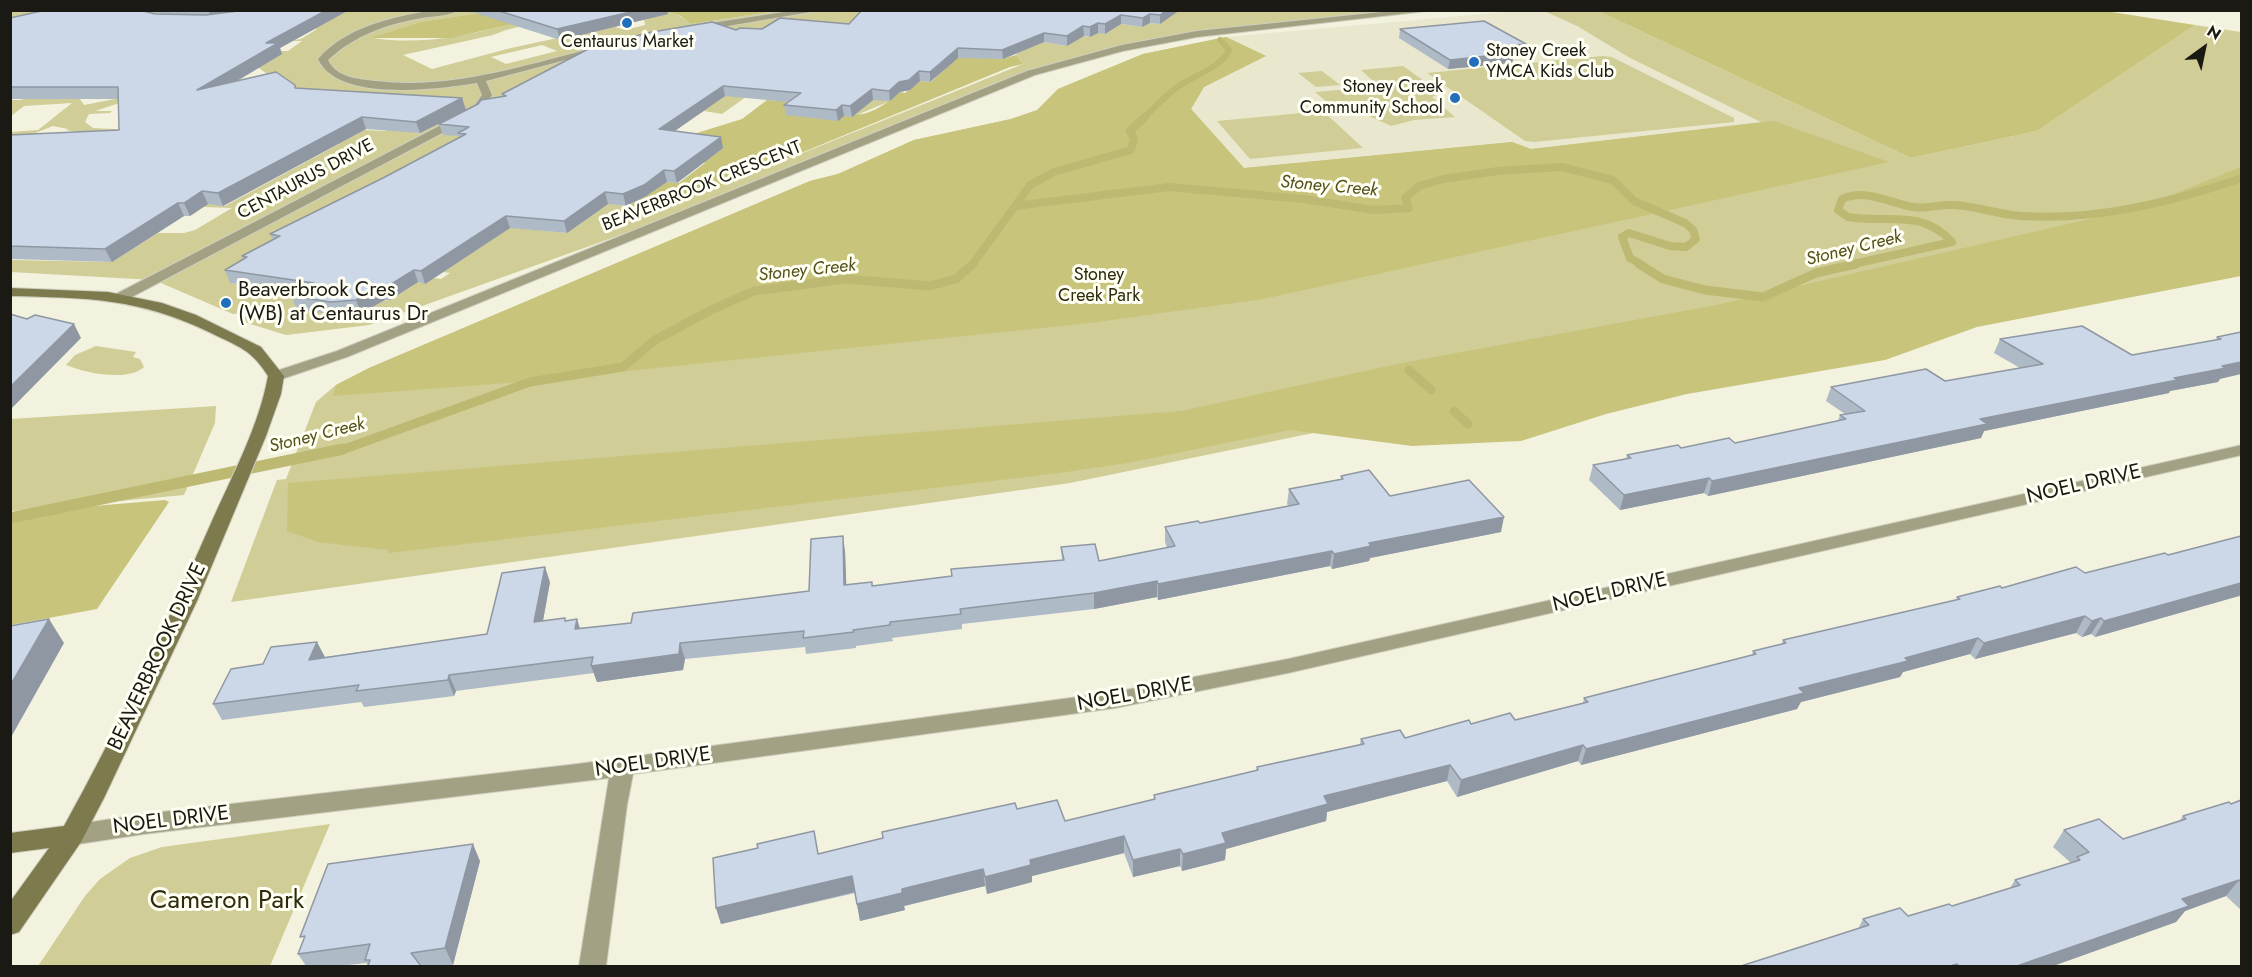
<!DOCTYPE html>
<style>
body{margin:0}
#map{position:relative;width:2252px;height:977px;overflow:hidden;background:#f2f2df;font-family:Jost,sans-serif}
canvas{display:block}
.frame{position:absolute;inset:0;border:12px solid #1a1913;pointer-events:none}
.north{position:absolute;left:2174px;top:18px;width:60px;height:60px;-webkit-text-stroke:4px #fffff4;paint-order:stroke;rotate:33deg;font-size:16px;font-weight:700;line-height:24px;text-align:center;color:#1a1913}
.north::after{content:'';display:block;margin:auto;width:21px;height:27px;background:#1a1913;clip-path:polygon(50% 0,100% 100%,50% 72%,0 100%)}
</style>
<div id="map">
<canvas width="2252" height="977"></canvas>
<div class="frame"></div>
<div class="north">N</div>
</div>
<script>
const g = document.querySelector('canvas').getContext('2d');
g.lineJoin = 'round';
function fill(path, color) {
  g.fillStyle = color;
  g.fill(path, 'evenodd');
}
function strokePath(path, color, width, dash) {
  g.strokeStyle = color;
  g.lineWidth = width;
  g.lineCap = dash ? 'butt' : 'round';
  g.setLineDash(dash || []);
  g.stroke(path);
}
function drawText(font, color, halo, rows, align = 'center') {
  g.font = font + ' Jost,sans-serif';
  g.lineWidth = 6;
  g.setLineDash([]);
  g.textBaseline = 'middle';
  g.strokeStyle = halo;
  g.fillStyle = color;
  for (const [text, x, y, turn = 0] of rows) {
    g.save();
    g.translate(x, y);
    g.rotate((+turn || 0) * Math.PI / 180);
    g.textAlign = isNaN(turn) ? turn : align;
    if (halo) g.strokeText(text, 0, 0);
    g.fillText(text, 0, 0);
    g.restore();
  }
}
const built = new Path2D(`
 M1544,10L1577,26L1630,58L1763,122L1531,149L1512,142L1244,168L1191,109L1204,87L1265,57L1226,37L1516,11Z`);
const green = new Path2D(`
 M283,10L491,11L420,22L373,38C418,45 462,37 506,25C513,23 515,18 521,15C539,7 563,11 582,11L506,30L493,35L403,55L432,69L511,48L595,30L612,26L625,30L645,25L644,20L661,15L653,12C668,8 680,15 691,24L777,11H889L874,12L859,24L839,25L848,31L895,29L890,37L910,38L917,30H949L943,38L933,39L923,52L911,60L916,66L900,79L881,78L875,83L882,84L879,86H871L857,95L890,101L852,117L867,103L813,97L818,93L809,92L822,82L831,83L822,90L839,91L847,85L865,86L882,73L864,70L870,65L841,62L828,71L818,75L809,71L750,94L722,114L704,111L689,120L674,119L665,126L622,121L673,88L666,87L677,81L687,82L706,68L696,67L705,61L688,59L692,56C667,54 630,51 610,64L668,71L662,74H657L639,84L647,86L596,116L567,114L574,109L563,108L601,88L580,85L590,80L602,81L610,73L577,69L551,80L557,81L553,84L572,86L528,109L482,105L476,111L574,122L572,123L549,121L542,125L504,124L498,127H492L462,143L481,146L474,150L461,148L446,157L461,159L457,162L475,164L473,165L531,172L540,166L547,167L561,158L549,155C559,149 567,156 577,152C596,145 608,125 629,128L599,147L597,151L614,159L605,163C578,154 575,157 548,169L569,176L546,184L568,193L646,164L631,158L655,148L676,150L665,158L669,160H661L651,166L659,168L648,175L637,174L612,192L601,191L587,201L626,206L623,209L642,215L711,190L1023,64L1016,55L1022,45L966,43L968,40H958L965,31H975L970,40L999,41L1002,36H1006V41H1021V36L1044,37L1039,41L1067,46L1082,36L1090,37L1095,32L1105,34L1121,24L1142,27L1150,23L1160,24L1165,20L1140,15L1135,18L1087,13L1072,17L1059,13L1032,20C1046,25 1060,23 1075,26C1061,31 1060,28 1047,25C1038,24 1031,30 1022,26L1028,18L1024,17L1025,14L962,12L950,25H943L952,13L919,11H1432L1197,34L1122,48L1031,73L746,190L369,325L286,335L244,322L245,313L233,314L154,280L11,272V260L112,262L158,233H184L195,230L232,208L174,206L137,210L142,205L149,206L187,186L153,182L150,184L77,178L72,180L38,176L11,187V182L23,175L11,174V132L38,130L72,103L24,106L11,116V100H21L65,77H33L11,88V72L47,63H54L130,39L118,37C127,36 133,37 141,34L102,29L98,27L100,25L76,32L62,27L70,25L58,20L46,22L11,31V11H281L279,14ZM280,26L317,29L301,39L288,41H302L288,51H276L270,54H281L265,64L189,65L154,69H126L120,72L77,71L95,62L102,61L90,60L110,50L121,49L131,44L148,45L164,34L214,36L238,27L261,28ZM781,27L831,32L814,41L805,51L836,54L810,71L785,69L775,76L765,75L755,82L718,81L723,77L713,75L739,59L698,55L726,39L741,37L763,38ZM848,37L880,40L884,37L913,40L901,50H904L891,61L849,57L852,55L838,53C849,45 862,52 873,45L847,43ZM542,45L557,51L506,64L491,57ZM259,68L295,95L268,103L219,112L186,83L206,76ZM163,78L172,88L84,105L78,96L80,93ZM164,93L168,100L180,103L182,107L178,115L162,119C218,142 281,133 339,144L225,206L187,199L278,150L265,149L273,144L267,143L222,166L152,160L88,151L133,130L93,128L85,122L89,114L110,113L112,111H95L138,97ZM302,99L351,102L348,104L356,102L405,106L403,108L420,107L422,109L414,114L417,115L385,131L327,128L322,130L308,128L309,126L251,122L279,105ZM53,126L68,129L66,130L110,137L78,150L15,141ZM407,182L480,190L451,202L470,208L448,219L424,213L389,233L412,236L420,231L437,232L485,240L443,272L450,273L441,279L433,278C422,286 414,279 405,284L412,286L390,300C378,299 366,312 354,315L298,309L322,296L337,297L372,276L379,277L413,255L396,252L325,294L303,291L293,297L266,293L272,289L231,283L253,270L248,269L286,248L276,246L294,236L369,245L383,236L328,228L316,224L334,215H340L387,190H392ZM511,193L532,196L519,204L530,206L527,208L563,213L568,209L597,211L567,233L504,227L501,230L455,223L488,200L499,201Z
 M1544,11H1598L1911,158L2037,131L2195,25L2241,32V223L1960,300L1070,483L231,602L277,480L286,479L316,402L336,385L369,368L810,181L838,174L914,140L1011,119L1038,110L1058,89L1143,54L1226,37L1266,56L1204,87L1191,109L1244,168L1512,142L1531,149L1761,122L1630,58L1577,26Z
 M1602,56L1612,57L1734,118V122L1534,142L1525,141L1427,73Z
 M1403,66L1441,93L1432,97L1455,117L1414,120L1391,126L1341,103H1328L1315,92L1372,87L1376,91L1383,90L1361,70Z
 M1322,71L1340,85L1316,87L1298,73Z
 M1323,111L1363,148L1250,159L1217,121Z
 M96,346L136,352L133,357L140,359L144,367C128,382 84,373 66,365L75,355Z
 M216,406L215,423L184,495L11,511V419Z
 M330,824L270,966H38L85,896L100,879L130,858L162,847Z`);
const forest = new Path2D(`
 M2099,10L2195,25L2037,131L1911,158L1598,11Z
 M491,11L512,24L451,38H371L420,22Z
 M667,11V10L777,11L691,24L681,16Z
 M1226,37L1266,56L1204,87L1191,109L1244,168L1512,142L1531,149L1774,121L1889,162L1263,299L1090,323L521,382L333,396L336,385L369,368L810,181L838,174L914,140L1011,119L1037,110L1058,89L1143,54Z
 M923,52L1002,59L1016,55L1023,64L1010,67L711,190L642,215L622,209L667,182L679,183L705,163L671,141L742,119L767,100C779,101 792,101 804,104C848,115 861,126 900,92L905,93L919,81L931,82L945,69Z
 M2241,167V276L1977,327L1885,360L1687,394L1606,414L1521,441L1412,446L1290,430L1128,463L1059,473L389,553L387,550L318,542L287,531L288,483L1181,411L1402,363L1716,305L2142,207Z
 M165,500L169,502L97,609L11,625V513Z`);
const streamFar3 = new Path2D(`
 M1144,118C1154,108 1164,97 1176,88C1189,78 1224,66 1229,50L1220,40`);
const streamFar2 = new Path2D(`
 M1015,206L1030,185L1054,172L1131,150L1134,139L1130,131L1146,116
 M972,265L1015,206L1169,187L1304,199L1374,210L1409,208L1405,198L1419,186L1443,179L1498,171L1562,167L1613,180L1634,201L1685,223L1693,230L1696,239L1686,247L1670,246L1629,233L1622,237L1630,258L1642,265
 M1849,265L1952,242C1921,208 1887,224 1848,217L1838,210L1842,199C1866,188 1889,203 1913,207C1926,209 1941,204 1954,205C1977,206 1999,215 2022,216C2096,221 2172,202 2242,178`);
const streamFar1 = new Path2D(`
 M1639,264L1663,279L1705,290L1763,297L1816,273L1856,264
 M1409,370L1431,390
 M1454,411L1468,424
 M339,451L530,382L623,367L655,340L711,310L754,291L845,279L930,286L956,279L973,264`);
const stream = new Path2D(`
 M10,518L343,449`);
const street = new Path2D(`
 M434,10H459C449,16 434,16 422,18C387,24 355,35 328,60C337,78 358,79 376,81C452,90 525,65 598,47L603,50L486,81L492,95L480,113L126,300H116L114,297L116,294L472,109L482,95L477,83C438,89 338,103 318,59C347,26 393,17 434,10Z
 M797,10H822L698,31L693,28L698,25Z
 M1401,10H1436L1197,37L1123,51L1035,75L347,357L276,381L268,376L270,373L337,351L1027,71L1122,45L1197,31Z
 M2242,445V455L1288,673L1115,708L633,774L627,805L606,966H579L609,778L144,834L72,845L63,842L60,835L63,828L72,825L144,814L577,764L1115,692L1288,659Z`);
const secondary = new Path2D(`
 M10,288L108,292L162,303L196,315L261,347L284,376L281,394L266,436L197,601L104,798L81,842L19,932L10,935V902L49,848L10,853V833L64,826C119,727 167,624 212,521C233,474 259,426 268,376C251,349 239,347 211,333C139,298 89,298 10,296Z`);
const wall = new Path2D(`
 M143,10H349L280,48L282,54L236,81L295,85L296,88L462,98L466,110L420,133L366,129L223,206L208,204L190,216H184L112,262L10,259V135L119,130V99H10V18L155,14L209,15L160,14Z
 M466,10H667L668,14L560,40Z
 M862,10H1180L1160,24L1150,23L1142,27L1121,24L1105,34L1098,33L1090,37L1084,36L1067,46L1044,42L1003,59L958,58L930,82L920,81L910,90L900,92L890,101L873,100L852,117L844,116L838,121L786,115L784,105L788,102L725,96L674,131L723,148L677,183L667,182L646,196L626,206L608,204L567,233L510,228L425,284L418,282L390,300H385L361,313L336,315L297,309L291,296L298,292L230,283L225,270L243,260L242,256L273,240L270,234L383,178L459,137V136L443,135L439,124L502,97V94L736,30L849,24Z
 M1400,29L1524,54L1514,55L1512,63L1448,69L1399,38Z
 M2241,332L2218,382L2170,391L2169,393L1984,431L1981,438L1708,496L1704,493L1620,510L1589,480L1593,465L1626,459L1627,455L1681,448L1735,443L1838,421L1840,415L1845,414L1826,401L1831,387L1945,381L2020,368L1994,353L2000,339L2132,355L2216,340L2217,337Z
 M1341,476L1390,496L1501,532L1370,558L1369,561L1332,569L1330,566L1158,600L1157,597L1094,609L962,624V629L892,638L893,641L856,646V648L806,654L805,647L685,659L683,670L597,682L594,673L456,691L454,696L364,707L361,702L222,720L213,704L325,657L487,634L550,582L543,621L566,620L580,628L631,623L809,591L845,551L846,585L873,586L952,576L1062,560L1061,547L1099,561L1167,548L1165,542V527L1200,523L1289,506L1287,504L1289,489L1341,479Z
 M2241,536V598L2239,596L2095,637L2091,634L2082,637L2076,633L1975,659L1970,654L1903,672L1900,677L1801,702L1797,709L1581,765L1578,761L1457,797L1447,781L1327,812L1326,821L1226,849L1225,860L1182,871L1180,866L1133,877L1124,853L1032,876V882L987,894L985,886L904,906L905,910L860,921L855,893L721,924L716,908L1017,809L1065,821L1154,799V795L1256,771L1257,767L1360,744L1361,739L1405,738L1471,724L1515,720L1583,703L1584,698L1752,655L1753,651L1782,644L1783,640L1956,600L1957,597L2085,573L2168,555Z
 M2241,800V910L2226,896L2185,911L2176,922L2053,966H1741L1858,929L1863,919L1908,916L1952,906L2010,888L2015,880L2071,863L2053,847L2064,830L2123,839L2180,820L2183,816L2231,804Z
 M480,861L453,965L444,966H368L366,963L340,966H306L298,954Z`);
const shadedWall = new Path2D(`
 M208,10H254L210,15Z
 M327,10H349L280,48L282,54L202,102L197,90L266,43Z
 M639,10H667L668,14L560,40L557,29Z
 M1167,10H1180L1160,24V15Z
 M1150,14V23L1142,27L1143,18Z
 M1121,15V24L1105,34V24Z
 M1098,23V33L1090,37V27Z
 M1083,26L1084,36L1067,46V36Z
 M1044,33V42L1003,59L1002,50Z
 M1526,44L1524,54L1514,55L1512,63L1448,69L1450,60L1502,46Z
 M958,48V58L930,82V72Z
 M919,71L920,81L910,90L900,92L890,101L889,91L899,82Z
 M723,86L725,96L662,140L659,129Z
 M872,89L873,100L852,117L850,106Z
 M462,98L466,110L420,133L416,122Z
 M842,105L844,116L838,121L836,110Z
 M362,117L366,129L223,206L218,193Z
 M721,137L723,148L677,183L674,171Z
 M664,170L667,182L646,196L626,206L623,194Z
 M202,191L208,204L190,216L184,203Z
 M605,192L608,204L567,233L564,221Z
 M178,203L184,216L112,262L105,249Z
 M506,216L510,228L425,284L421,271Z
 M414,270L418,282L390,300L385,288Z
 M380,287L385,300L361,313L356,300Z
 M74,324L81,338L10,410V387Z
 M2241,362V374L2220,379L2218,382L2170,391L2169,393L1984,431L1981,438L1708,496L1712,481L1980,419L2174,378L2222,366Z
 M1709,478L1704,493L1620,510L1624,495Z
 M1504,517L1501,532L1370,558L1369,561L1332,569L1334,554L1369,543Z
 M843,536L845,551L847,600L844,585Z
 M1332,551L1330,566L1158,600V584Z
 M545,567L550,582L540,637L534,622Z
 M1157,581V597L1094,609V593Z
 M2241,583V593L2239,596L2095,637L2104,621Z
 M2085,616L2076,633L1975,659L1984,643Z
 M2101,618L2091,634L2082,637L2092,621Z
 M49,619L64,643L10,739V686Z
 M577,619L582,635L575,629Z
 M1978,638L1970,654L1903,672L1900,677L1801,702L1797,709L1581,765L1586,749L1799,688Z
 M317,642L325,657L317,676L309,660Z
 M680,643L685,659L683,670L597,682L591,666Z
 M449,675L456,691L454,696L448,680Z
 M1583,745L1578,761L1457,797L1461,780Z
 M1450,765L1447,781L1327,812L1326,821L1226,849L1225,860L1182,871L1183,854L1222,833L1324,796Z
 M1124,836V853L1032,876V882L987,894L985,877L1030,860Z
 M473,844L480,861L453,965L445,948Z
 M1180,849V866L1133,877V860Z
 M983,869L985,886L904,906L905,910L860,921L857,904L902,889Z
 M852,876L855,892L721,924L716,908Z
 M2239,880L2226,896L2185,911L2176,922L2053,966H2017L2182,899Z`);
const building = new Path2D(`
 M46,10H139L155,14L206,15L246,10H327L266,43H278L197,90L276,72L295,85V88L462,98L416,122L362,117L218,193L202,191L184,203H178L105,249L10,246V135L119,130L118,87H10V18Z
 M496,10H639L557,29Z
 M862,10H1167L1160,15L1150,14L1143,18L1121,15L1105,24L1098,23L1090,27L1083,26L1067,36L1044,33L1002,50L958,48L930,72L919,71L909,80L899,82L889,91L872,89L850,106L842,105L836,110L784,105L801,93L723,86L659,129L721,137L674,171L664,170L644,185L623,194L605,192L564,221L506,216L421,271L414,270L385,288L380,287L356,300L331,302L291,296L314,283L225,270L247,257L242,256L280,236L270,234L383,178L466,134L458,133L469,127L439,124L478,104L481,100L506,96L502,94L594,46L652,32L712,22L736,30L740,28L762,29L780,18L849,24Z
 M1484,21L1526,44L1502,46L1514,53L1450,60L1400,29Z
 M10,314L27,319L35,315L74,324L10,387Z
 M2082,326L2132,355L2221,339L2217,337L2241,332V362L2222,366L2226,368L2174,378L2177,380L1980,419L1987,424L1712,481L1709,478L1624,495L1593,465L1631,458L1627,455L1678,445L1681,448L1729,438L1735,443L1846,419L1840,415L1865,411L1831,387L1926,369L1945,381L2043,364L2000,339Z
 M1369,470L1390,496L1469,480L1504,517L1369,543L1371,546L1334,554L1332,551L1158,584L1157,581L1094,593L960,609L961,614L890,622V625L853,630L854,632L803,638L804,631L680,643L679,654L591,666L593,657L449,675L448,680L356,691L359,685L213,704L231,669L263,664L271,647L317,642L309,660L487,634L502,573L545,567L534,622L565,618V621L577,619L575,629L631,623L633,613L809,591L811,539L843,536L844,585L872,582V586L952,576L951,569L1064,560L1061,547L1095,544L1099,561L1175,546L1165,527L1198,521L1200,523L1299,504L1289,489L1343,479L1341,476Z
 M2241,536V583L2104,621L2101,618L2092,621L2085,616L1984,643L1978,638L1905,658L1908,661L1799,688L1804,693L1586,749L1583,745L1461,780L1450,765L1324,796L1328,804L1222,833L1226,843L1183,854L1180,849L1133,860L1124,836L1030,860L1031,865L985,877L983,869L902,889V893L857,904L852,876L716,908L713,858L758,848L757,844L814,831L818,854L883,838L882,832L1015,803L1017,809L1057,800L1065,821L1155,799L1154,795L1258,770L1257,767L1364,744L1361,739L1400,730L1405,738L1469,720L1471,724L1510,713L1515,720L1588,702L1584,698L1756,654L1753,651L1786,643L1783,640L1960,599L1957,597L2000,586L2002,588L2076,567L2085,573L2165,553L2168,555Z
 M49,619L10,686V626Z
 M2241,800V882L2239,880L2182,899L2189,906L2017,966H1959L1957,964L1950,966H1741L1869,925L1863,919L1900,908L1908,916L1949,904L1952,906L2020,885L2015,880L2080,860L2077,857L2089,852L2064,830L2099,819L2123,839L2186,819L2183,816L2229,802L2231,804Z
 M473,844L445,948L411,953L421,966H368L370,960H365L370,944L298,954L305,936L300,937L328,864Z`);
const markers = [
 [627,23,6,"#216ebd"],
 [1474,62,6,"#216ebd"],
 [1455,98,6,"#216ebd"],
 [226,303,6,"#216ebd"]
];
const farPoinames = [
 ["Centaurus Market",627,43],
 ["Stoney Creek",1486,52,"left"],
 ["YMCA Kids Club",1486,73,"left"],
 ["Stoney Creek",1443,88,"right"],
 ["Community School",1443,109,"right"]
];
const farStreetnames = [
 ["CENTAURUS DRIVE",306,180,-28],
 ["BEAVERBROOK CRESCENT",702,187,-22]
];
const farWaternames = [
 ["Stoney Creek",1329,187,5],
 ["Stoney Creek",1854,249,-14],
 ["Stoney Creek",807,271,-6],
 ["Stoney Creek",317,436,-14]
];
const farParknames = [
 ["Stoney",1099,276],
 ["Creek Park",1099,297]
];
const poiNames = [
 ["Beaverbrook Cres",238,291],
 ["(WB) at Centaurus Dr",238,315]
];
const streetNames = [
 ["NOEL DRIVE",2084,485,-13],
 ["NOEL DRIVE",1610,593,-13],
 ["BEAVERBROOK DRIVE",158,657,-65],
 ["NOEL DRIVE",1135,695,-10],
 ["NOEL DRIVE",653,763,-8],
 ["NOEL DRIVE",171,821,-7]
];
const nearParknames = [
 ["Cameron Park",227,902]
];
fill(built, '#e9e8ce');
fill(green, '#d0cd96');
fill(forest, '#c8c47c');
strokePath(streamFar3, '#bdb972', 6);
strokePath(streamFar2, '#bdb972', 8);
strokePath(streamFar1, '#bdb972', 9);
strokePath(stream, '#bdb972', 11);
strokePath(street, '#cfcfbe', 2);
strokePath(secondary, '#cfcfbe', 2);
fill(street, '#a2a183');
fill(secondary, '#7d7a4e');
fill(wall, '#afbac7');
fill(shadedWall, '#8f97a2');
fill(building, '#ccd8e7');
strokePath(building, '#8f97a2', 1.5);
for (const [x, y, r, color] of markers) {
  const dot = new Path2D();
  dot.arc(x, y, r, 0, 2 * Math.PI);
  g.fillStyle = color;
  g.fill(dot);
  strokePath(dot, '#fffff4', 2);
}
drawText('18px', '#1a1913', '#fffff4', farPoinames);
drawText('18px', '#1a1913', '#fffff4', farStreetnames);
drawText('italic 18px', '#53501a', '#fffff4', farWaternames);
drawText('18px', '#2d2b0b', '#fffff4', farParknames);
drawText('21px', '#1a1913', '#fffff4', poiNames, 'left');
drawText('21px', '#1a1913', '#fffff4', streetNames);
drawText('26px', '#2d2b0b', '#fffff4', nearParknames);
</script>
